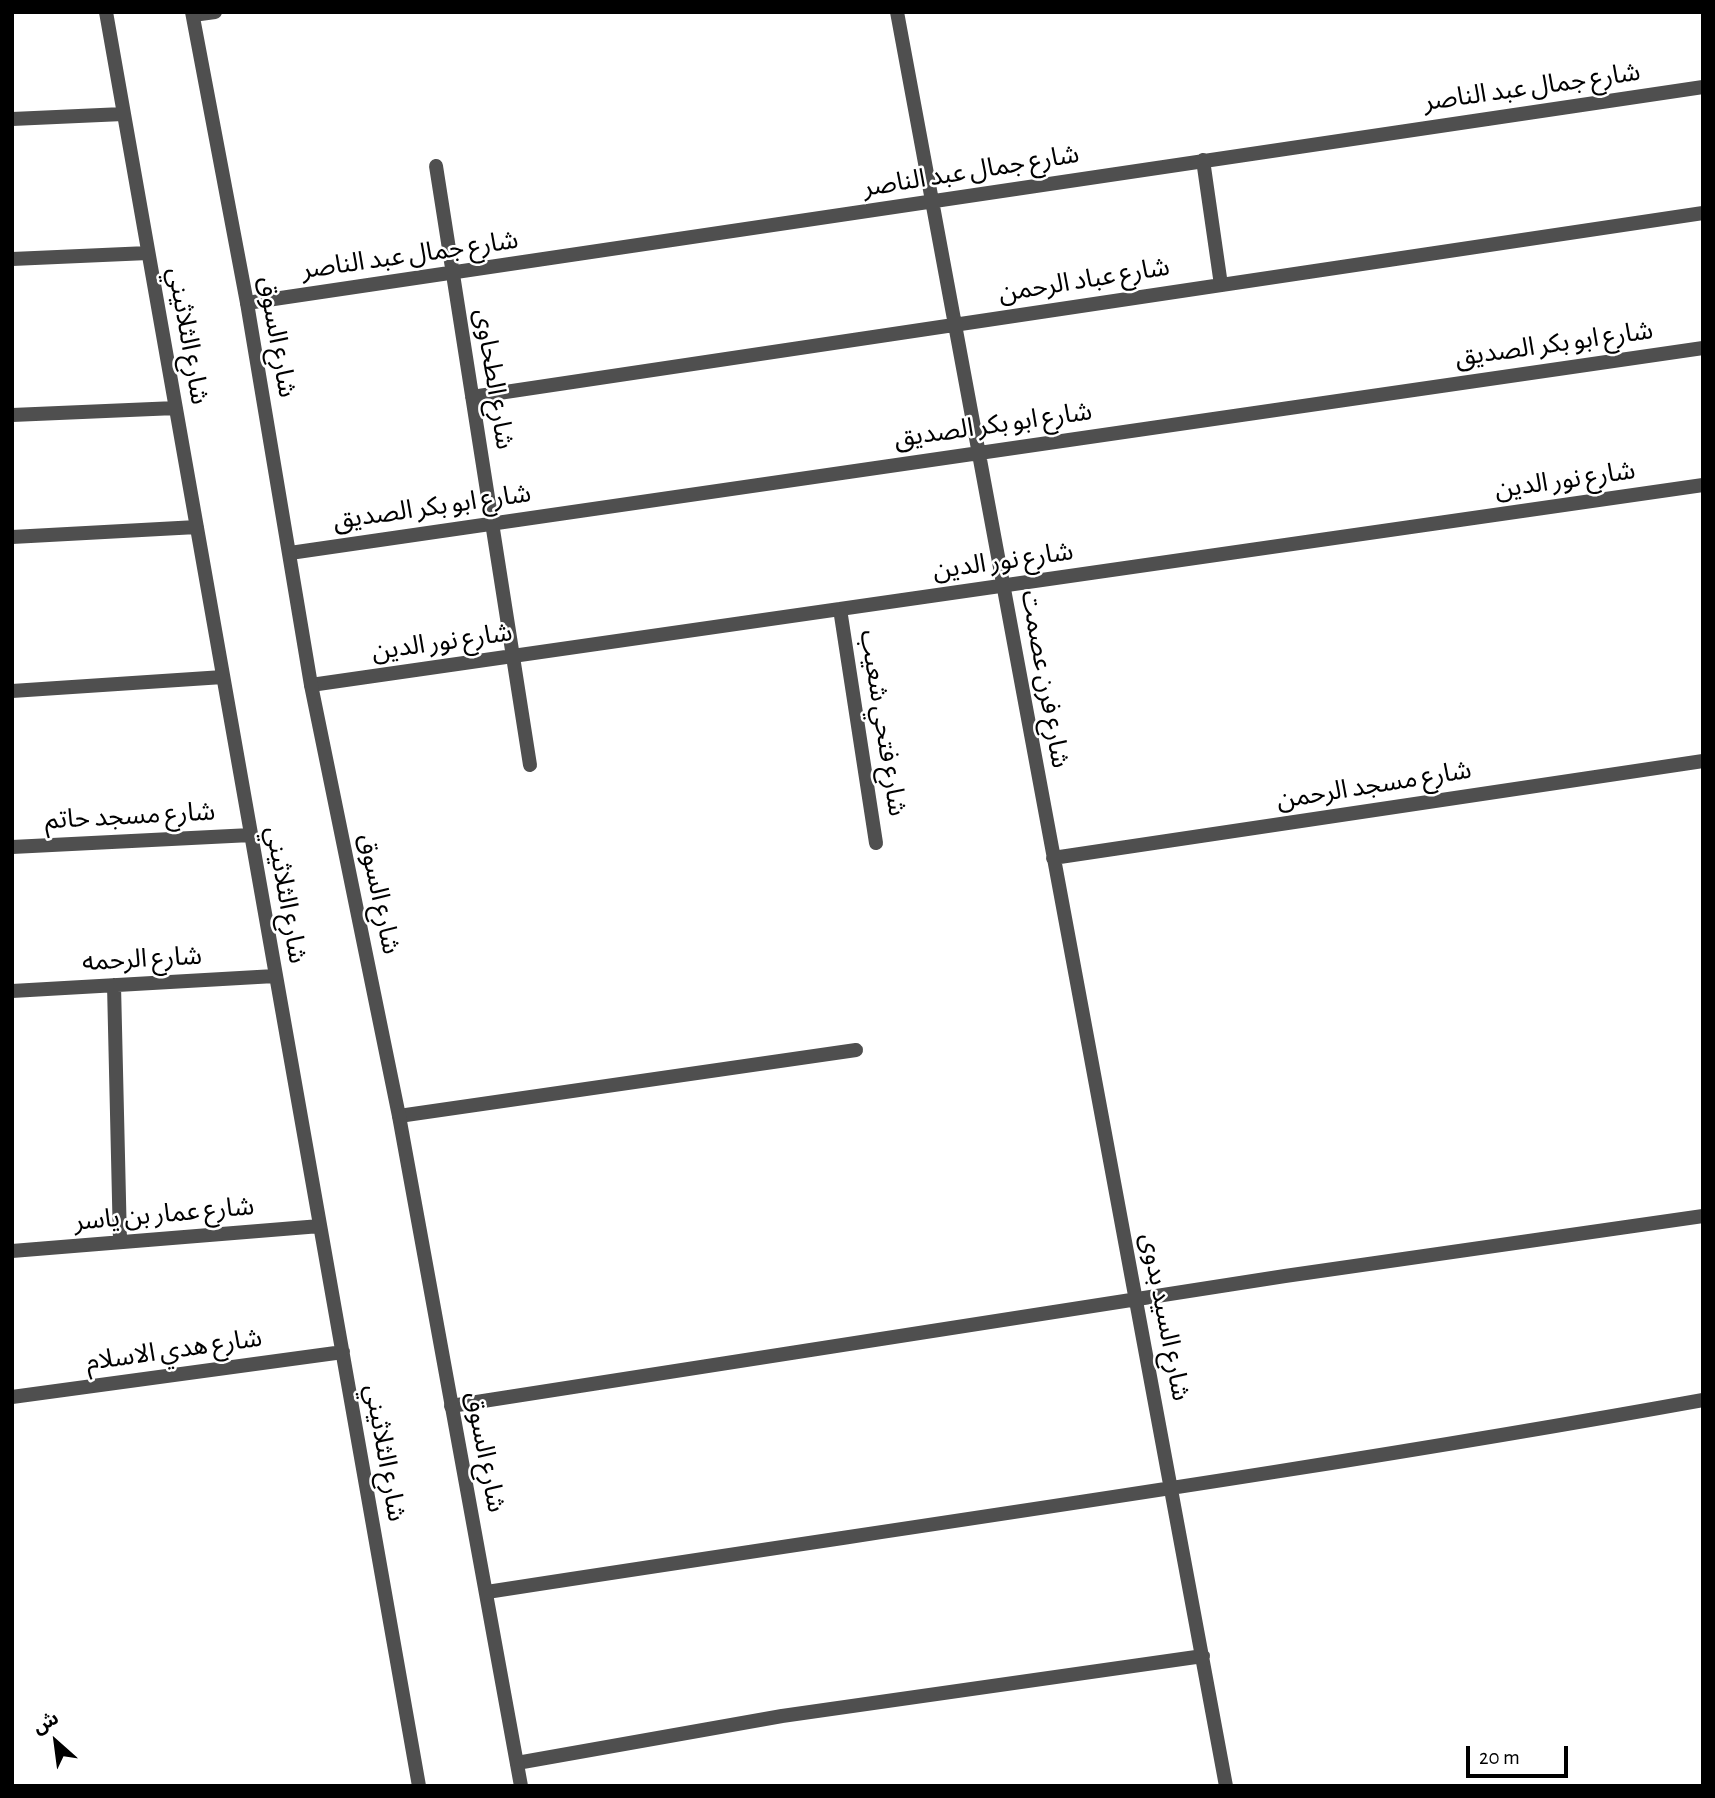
<!DOCTYPE html>
<meta charset="utf-8">
<style>
body{margin:0}
#map{position:relative;width:1715px;height:1798px;overflow:hidden;background:#fff;font-family:"Alegreya Sans","Noto Sans Arabic",sans-serif}
canvas{display:block}
.frame{position:absolute;inset:0;border:14px solid #000;pointer-events:none}
.north{position:absolute;left:21px;top:1707px;width:70px;height:70px;-webkit-text-stroke:5px #fff;paint-order:stroke;rotate:332deg;font-size:19px;font-weight:700;line-height:28px;text-align:center;color:#000}
.north::after{content:'';display:block;margin:auto;width:24px;height:32px;background:#000;clip-path:polygon(50% 0,100% 100%,50% 72%,0 100%)}
.scale{position:absolute;left:1466px;top:1746px;width:102px;height:32px;box-sizing:border-box;border:4px solid #000;border-top:0;padding-left:9px;font-size:21px;line-height:24px;white-space:nowrap;color:#000;-webkit-text-stroke:5px #fff;paint-order:stroke}
</style>
<div id="map">
<canvas width="1715" height="1798"></canvas>
<div class="frame"></div>
<div class="north">ش</div>
<div class="scale">20 m</div>
</div>
<script>
const g = document.querySelector('canvas').getContext('2d');
g.lineJoin = 'round';
function strokePath(path, color, width, dash) {
  g.strokeStyle = color;
  g.lineWidth = width;
  g.lineCap = dash ? 'butt' : 'round';
  g.setLineDash(dash || []);
  g.stroke(path);
}
function drawText(font, color, halo, rows, align = 'center') {
  g.font = font + ' "Alegreya Sans","Noto Sans Arabic",sans-serif';
  g.lineWidth = 5;
  g.setLineDash([]);
  g.textBaseline = 'middle';
  g.strokeStyle = halo;
  g.fillStyle = color;
  for (const [text, x, y, turn = 0] of rows) {
    g.save();
    g.translate(x, y);
    g.rotate((+turn || 0) * Math.PI / 180);
    g.textAlign = isNaN(turn) ? turn : align;
    if (halo) g.strokeText(text, 0, 0);
    g.fillText(text, 0, 0);
    g.restore();
  }
}
const minor = new Path2D(`
 M106,12L419,1786
 M897,12L1226,1786
 M193,15L215,12
 M12,119L123,114
 M1203,160L1221,285
 M436,166L530,765
 M12,259L148,253
 M247,303L1703,87
 M472,397L1703,213
 M12,415L176,408
 M12,537L197,527
 M290,553L1703,348
 M840,609L876,843
 M311,685L1703,485
 M12,691L223,677
 M12,847L251,835
 M1053,858L1703,761
 M114,985L120,1242
 M12,991L275,976
 M399,1116L856,1050
 M12,1251L320,1226
 M12,1397L343,1352
 M451,1406L1285,1276L1703,1216
 M487,1592C892,1529 1299,1473 1703,1400
 M517,1763L782,1716L1203,1656`);
const tertiary = new Path2D(`
 M192,12L247,303L311,685L399,1116L521,1786`);
const streetNames = [
 ["شارع جمال عبد الناصر",1532,87,-8],
 ["شارع جمال عبد الناصر",971,171,-9],
 ["شارع جمال عبد الناصر",410,255,-8],
 ["شارع عباد الرحمن",1084,280,-9],
 ["شارع الثلاثيني",188,336,80],
 ["شارع السوق",277,337,80],
 ["شارع ابو بكر الصديق",1554,344,-8],
 ["شارع الطحاوى",494,379,81],
 ["شارع ابو بكر الصديق",993,425,-8],
 ["شارع نور الدين",1565,480,-8],
 ["شارع ابو بكر الصديق",432,507,-8],
 ["شارع نور الدين",1003,561,-8],
 ["شارع نور الدين",442,642,-8],
 ["شارع فرن عصمت",1045,679,80],
 ["شارع فتحي شعيب",883,723,81],
 ["شارع مسجد الرحمن",1374,785,-9],
 ["شارع مسجد حاتم",130,816,-3],
 ["شارع السوق",379,894,78],
 ["شارع الثلاثيني",286,895,80],
 ["شارع الرحمه",142,959,-3],
 ["شارع عمار بن ياسر",164,1214,-5],
 ["شارع السيد بدوى",1165,1317,79],
 ["شارع هدي الاسلام",174,1350,-8],
 ["شارع السوق",485,1452,79],
 ["شارع الثلاثيني",385,1453,80]
];
strokePath(minor, '#4f4f4f', 14);
strokePath(tertiary, '#4f4f4f', 14);
drawText('26px', '#000', '#fff', streetNames);
</script>
